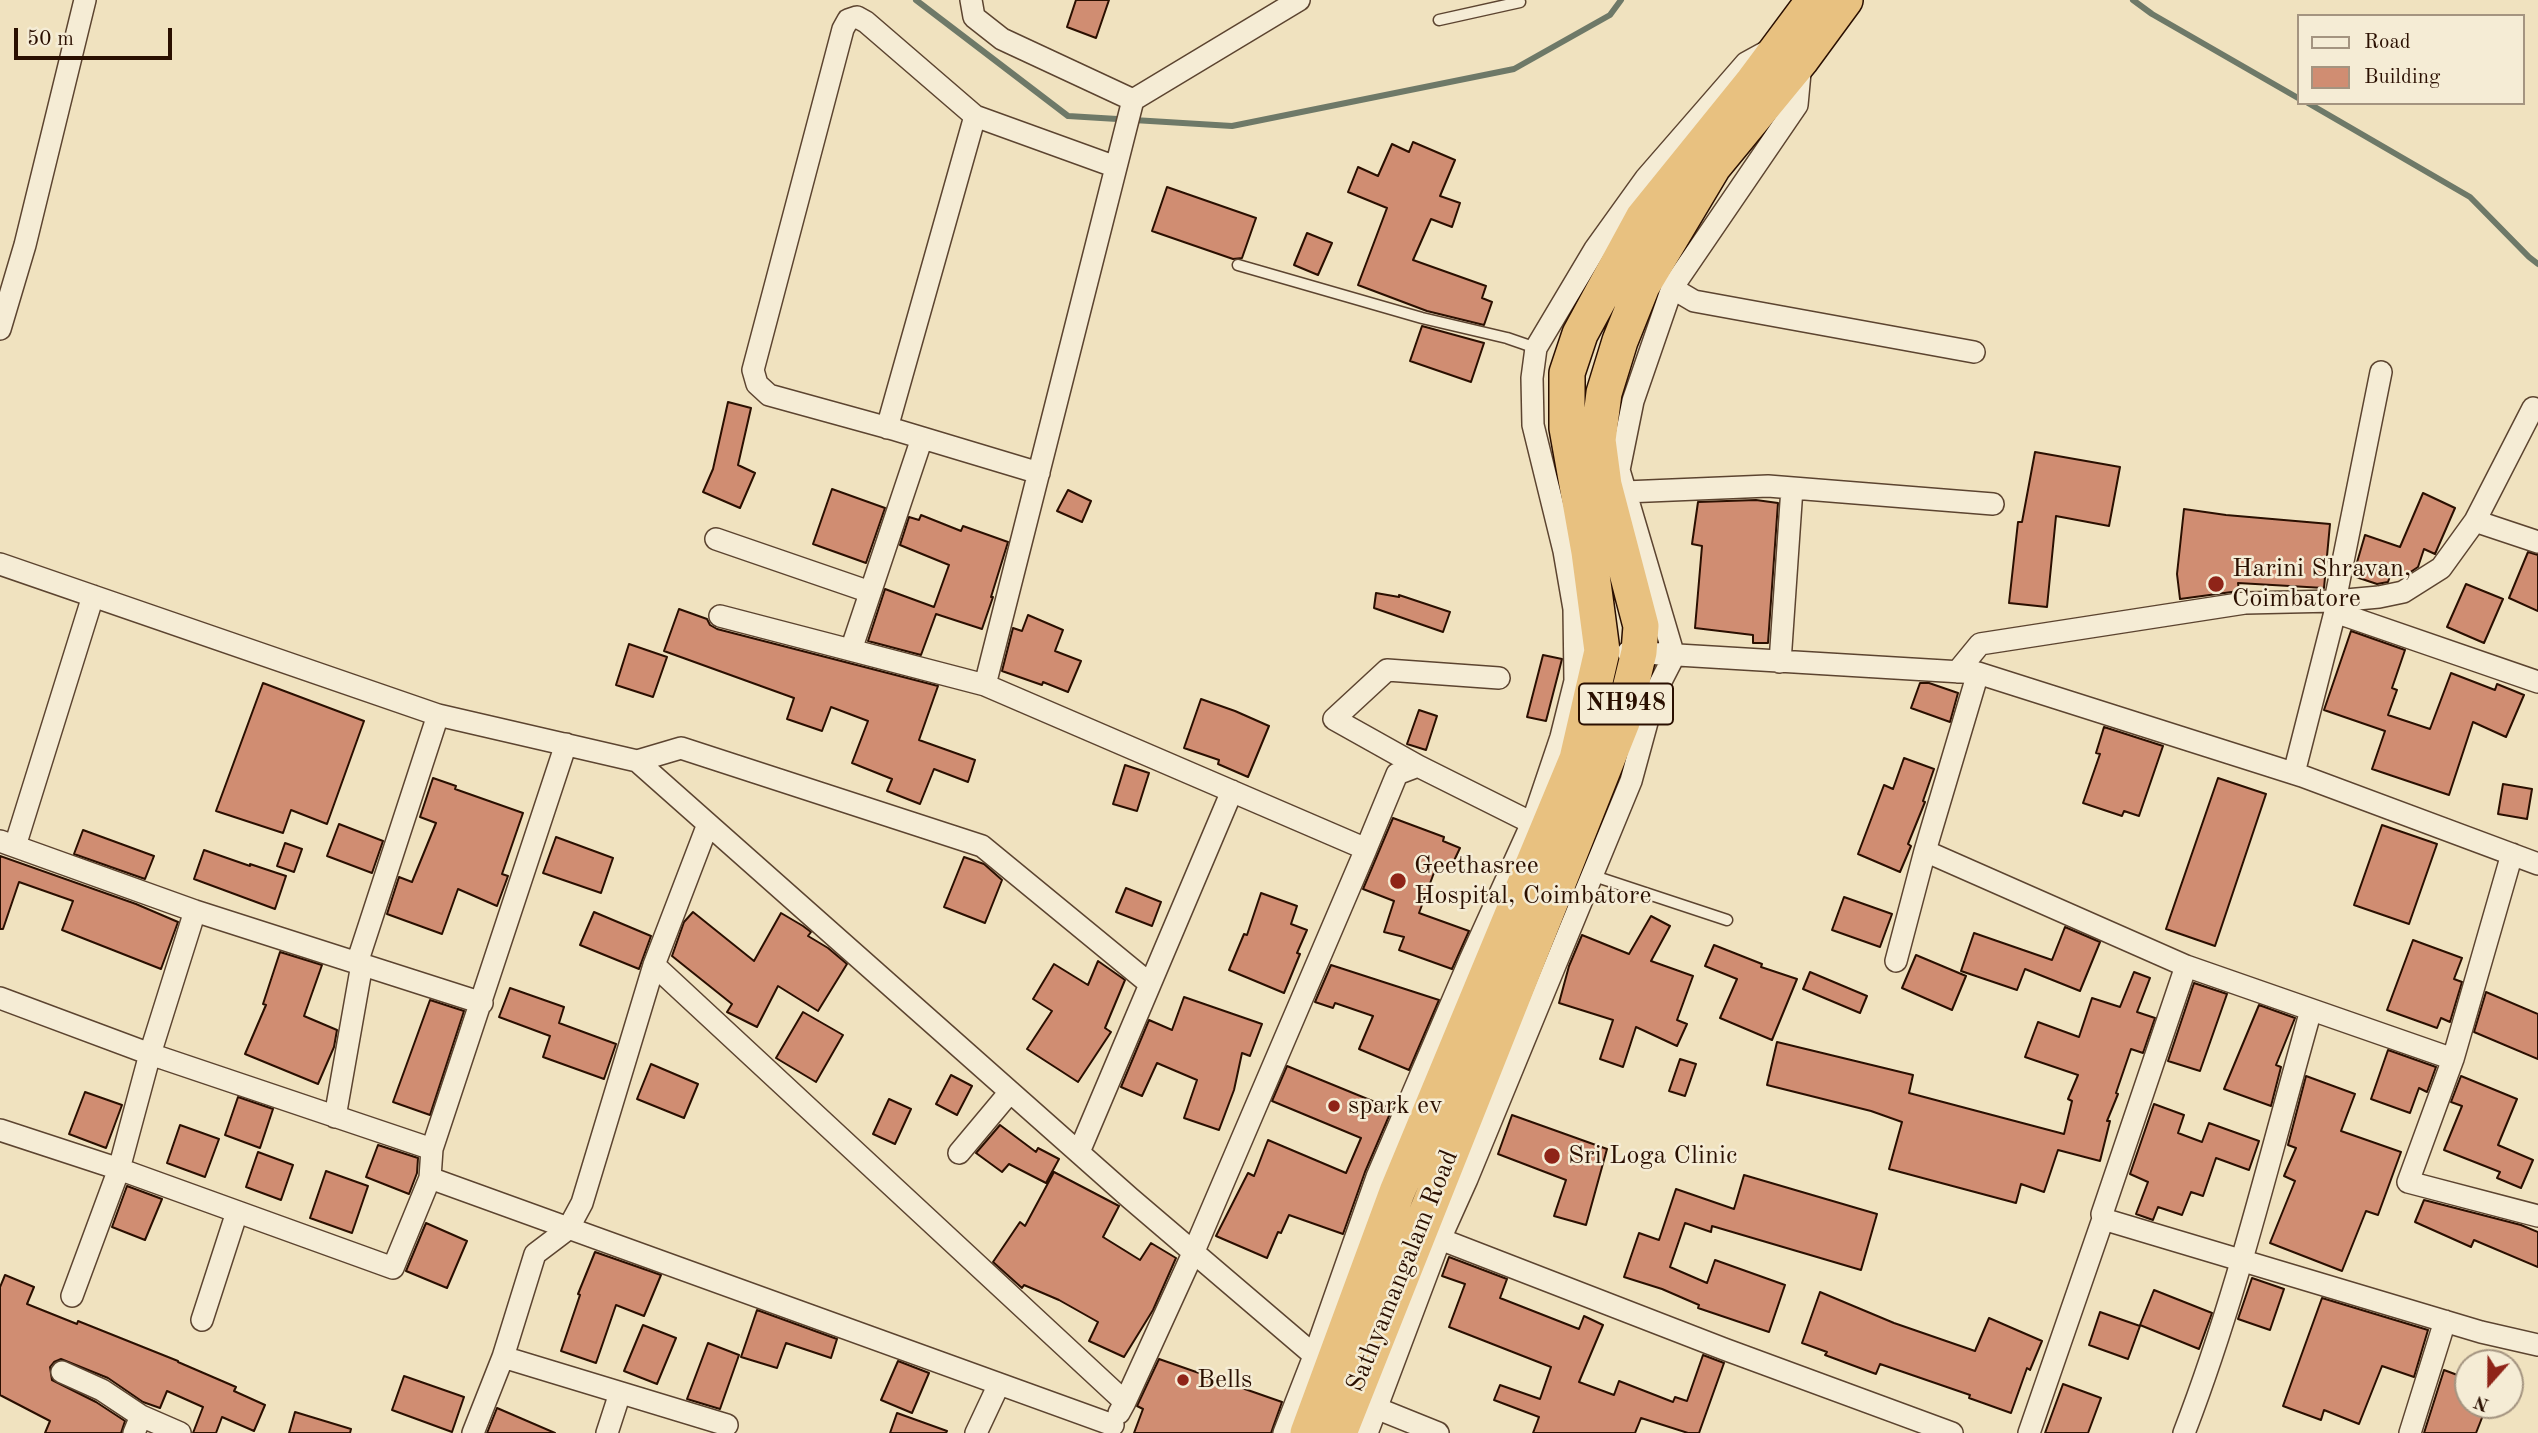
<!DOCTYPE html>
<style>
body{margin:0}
#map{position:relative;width:2538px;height:1433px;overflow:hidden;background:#f0e2bf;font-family:"Old Standard TT",serif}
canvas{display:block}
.legend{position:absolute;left:2297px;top:14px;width:228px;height:91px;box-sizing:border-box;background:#f5ecd5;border:2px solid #a49480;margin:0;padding:9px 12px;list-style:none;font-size:21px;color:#2a0f00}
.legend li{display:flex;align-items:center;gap:14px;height:35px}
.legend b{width:35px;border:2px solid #a49480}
.north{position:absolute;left:2454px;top:1349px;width:70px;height:70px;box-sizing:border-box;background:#f5ecd5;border:2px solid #a49480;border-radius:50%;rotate:201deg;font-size:19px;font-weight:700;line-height:28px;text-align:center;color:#2a0f00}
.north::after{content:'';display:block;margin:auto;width:24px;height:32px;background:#8f2418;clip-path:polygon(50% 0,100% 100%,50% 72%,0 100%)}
.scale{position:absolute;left:14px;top:28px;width:158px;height:32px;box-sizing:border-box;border:4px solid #2a0f00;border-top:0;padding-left:9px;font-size:21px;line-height:24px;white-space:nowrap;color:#2a0f00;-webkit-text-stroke:5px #f5ecd5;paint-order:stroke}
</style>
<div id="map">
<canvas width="2538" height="1433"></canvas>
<ul class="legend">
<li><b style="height:9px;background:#f5ecd5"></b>Road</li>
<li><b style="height:19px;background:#d08d72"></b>Building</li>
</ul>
<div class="north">N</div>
<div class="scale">50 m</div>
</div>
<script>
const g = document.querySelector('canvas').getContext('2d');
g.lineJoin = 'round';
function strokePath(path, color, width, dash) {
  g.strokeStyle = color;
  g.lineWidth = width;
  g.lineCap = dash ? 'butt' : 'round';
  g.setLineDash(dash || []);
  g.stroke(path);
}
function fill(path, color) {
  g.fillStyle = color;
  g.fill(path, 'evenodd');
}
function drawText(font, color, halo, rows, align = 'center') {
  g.font = font + ' "Old Standard TT",serif';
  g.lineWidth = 5;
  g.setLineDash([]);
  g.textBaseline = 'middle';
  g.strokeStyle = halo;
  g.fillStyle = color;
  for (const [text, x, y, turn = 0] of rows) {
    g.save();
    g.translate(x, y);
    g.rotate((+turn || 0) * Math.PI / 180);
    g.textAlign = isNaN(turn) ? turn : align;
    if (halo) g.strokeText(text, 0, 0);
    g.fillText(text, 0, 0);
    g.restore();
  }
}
const stream = new Path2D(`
 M916,0L1068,116L1232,126L1514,69L1610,15L1621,0
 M2133,0L2152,14L2298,98
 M2308,103L2470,197L2529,257L2538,264`);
const building = new Path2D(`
 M1076,0H1109L1096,38L1067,27Z
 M1413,142L1455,160L1440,196L1460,203L1452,227L1431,219L1413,260L1486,286L1482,298L1492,302L1484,325L1427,311L1358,285L1387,208L1348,192L1358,167L1378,176L1392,144L1409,152Z
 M1167,187L1256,218L1242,258L1233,259L1152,231Z
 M1307,233L1332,243L1318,275L1294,265Z
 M1422,326L1484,343L1471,382L1410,361Z
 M728,402L751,408L738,465L755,473L740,508L703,492L713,469Z
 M2035,452L2120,467L2109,526L2056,516L2047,607L2009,603L2018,522H2022Z
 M832,489L885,508L866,563L813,544Z
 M1068,490L1091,501L1082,522L1057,511Z
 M2423,493L2455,508L2435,554L2424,549L2418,567L2403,577L2391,573L2388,582L2377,584L2353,576L2365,535L2400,547Z
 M1756,500L1778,503L1768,643H1753V635L1695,628L1702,546L1692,544L1698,502Z
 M2184,509L2226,515L2330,524L2324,588L2238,583L2239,591L2180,599L2177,574Z
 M921,515L961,531L963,526L1008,542L991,597H993L982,629L936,614L921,655L868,641L885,589L934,607L949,565L900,545L909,517L919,520Z
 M2528,552L2538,555V611L2509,598Z
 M2466,584L2503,599L2484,643L2447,627Z
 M1376,593L1399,597V595L1450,612L1443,632L1374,608Z
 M679,609L707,619L710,625L717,629L938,686L919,740L975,760L968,782L934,769L920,804L887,791L892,779L852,763L868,721L831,707L822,731L787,719L794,698L664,651Z
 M1028,615L1063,630L1055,651L1081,661L1068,692L1043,682L1042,685L1002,671L1013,628L1022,631Z
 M2351,631L2405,650L2392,688L2397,690L2388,715L2430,729L2451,673L2495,690L2497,684L2524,695L2506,737L2473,722L2449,795L2372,769L2385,731L2324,710Z
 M629,644L667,657L653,697L616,685Z
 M1543,655L1562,659L1546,721L1527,717Z
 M263,683L364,721L327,824L291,810L283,833L216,811Z
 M1920,683H1929L1958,693L1950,722L1911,708Z
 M1201,699L1235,711L1269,726L1248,777L1218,764L1219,760L1184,748Z
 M1419,710L1437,716L1426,750L1407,744Z
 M2104,727L2163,746L2139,816L2124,811L2122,816L2083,803L2100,754L2096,753Z
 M1904,758L1934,769L1923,801L1925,802L1908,844L1911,846L1900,872L1858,854L1884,785L1893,789Z
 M1125,765L1149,773L1137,811L1113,804Z
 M433,778L456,786L455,789L523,813L502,874L508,876L497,906L458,889L442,934L387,914L399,877L412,882L436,823L420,817Z
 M2218,778L2266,794L2215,946L2166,929Z
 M2503,784L2532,789L2527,819L2498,814Z
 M1393,818L1444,837L1443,841L1460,848L1451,867L1438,862L1419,913L1469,931L1452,969L1399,950L1404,937L1384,932L1394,901L1363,889Z
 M339,824L383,841L372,873L327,856Z
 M2382,825L2437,844L2409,924L2354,905Z
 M83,830L154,856L145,879L74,854Z
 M556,837L613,858L601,893L543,873Z
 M285,843L302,849L294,872L277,866Z
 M204,850L250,866V864L286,876L275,909L194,879Z
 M0,856L136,904L178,922L161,969L62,930L73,901L19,882L3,929H0Z
 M964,857L984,864L1002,880L985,923L944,907Z
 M1126,888L1161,902L1152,926L1116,912Z
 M1261,893L1297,906L1291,924L1307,930L1297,953L1300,954L1284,993L1229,970L1244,934L1247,935Z
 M1844,897L1892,914L1880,947L1832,930Z
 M594,912L651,936L639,969L580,945Z
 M693,912L754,961L781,913L803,926L811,932L808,936L828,948L847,964L818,1011L778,986L757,1027L727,1012L732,1004L672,956L684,922Z
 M1651,916L1670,926L1651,961L1693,976L1677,1020L1687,1024L1677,1046L1636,1027L1623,1067L1600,1059L1613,1020L1559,1003L1569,966L1582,935L1629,954Z
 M2065,927L2100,942L2080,991L2025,969L2017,990L1961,971L1974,933L2052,960Z
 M2413,940L2462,958L2454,979L2462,982L2450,1022L2441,1018L2437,1028L2387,1010Z
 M1714,945L1762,964L1761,967L1797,979L1772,1040L1720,1018L1737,979L1705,966Z
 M280,952L322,965L304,1016L337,1030L334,1047L318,1084L245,1054L266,1005L263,1004Z
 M1916,955L1966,976L1952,1010L1902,988Z
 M1098,961L1125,980L1105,1028L1111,1032L1078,1082L1027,1049L1052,1011L1033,999L1054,964L1088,985Z
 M1331,965L1439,1000L1409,1070L1359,1049L1373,1016L1335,1003L1333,1008L1315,1002Z
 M1810,972L1867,996L1860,1013L1803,989Z
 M2134,972L2150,978L2137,1012L2155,1018L2143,1053L2131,1049L2116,1093L2118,1094L2107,1121H2110L2100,1161L2058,1150L2044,1192L2021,1184L2016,1203L1889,1169L1902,1122L1871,1111L1767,1085L1777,1042L1913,1075L1909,1093L2064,1134L2072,1101L2068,1099L2078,1075L2025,1057L2038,1022L2079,1037L2092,998L2120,1007Z
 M2194,983L2227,994L2200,1071L2168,1061Z
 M510,988L564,1007L559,1023L616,1044L604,1079L543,1057L550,1036L499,1017Z
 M2486,992L2538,1014V1059L2474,1032Z
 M1184,997L1262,1024L1250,1056L1242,1053L1234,1090L1219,1130L1184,1118L1197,1080L1157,1063L1142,1096L1121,1087L1149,1020L1172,1030Z
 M430,1000L464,1011L430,1115L393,1102Z
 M2259,1005L2295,1018L2276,1065L2281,1067L2271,1106L2224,1089Z
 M803,1012L843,1035L816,1082L776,1058Z
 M2388,1050L2436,1067L2427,1092L2419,1088L2410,1113L2371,1099Z
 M1680,1059L1696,1064L1685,1096L1669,1091Z
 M651,1064L698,1084L684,1118L637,1099Z
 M1287,1066L1392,1109L1365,1172L1343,1234L1289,1215L1281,1233L1278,1232L1267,1258L1216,1236L1248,1173L1254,1176L1268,1140L1346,1173L1361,1138L1272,1101Z
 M951,1075L972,1086L957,1115L936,1104Z
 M2306,1076L2355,1094L2341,1131L2401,1152L2378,1215L2366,1211L2342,1271L2270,1243L2295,1181L2284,1176L2296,1148L2288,1145Z
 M2461,1076L2517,1099L2498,1145L2533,1160L2521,1188L2497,1178L2500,1172L2444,1150L2462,1106L2451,1102Z
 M85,1092L122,1105L106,1148L69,1134Z
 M238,1097L273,1109L260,1148L225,1135Z
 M889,1099L911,1109L895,1144L873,1134Z
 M2154,1104L2184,1115L2178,1133L2202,1142L2209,1123L2259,1141L2249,1170L2216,1158L2203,1196L2191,1192L2182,1215L2158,1207L2153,1220L2136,1214L2148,1182L2130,1174Z
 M1512,1115L1607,1149L1586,1225L1554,1216L1566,1180L1498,1154Z
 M180,1125L219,1139L205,1177L167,1163Z
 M1000,1125L1036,1152L1038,1148L1059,1159L1046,1183L1009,1164L1002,1172L976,1153Z
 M378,1145L418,1158L417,1173L409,1194L366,1177Z
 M258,1152L293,1165L281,1200L246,1187Z
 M326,1171L368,1186L352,1233L310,1218Z
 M1054,1172L1119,1206L1103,1237L1140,1260L1151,1243L1176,1258L1153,1310L1124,1357L1089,1341L1098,1322L1059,1300L1024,1285L1022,1288L993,1262L1020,1222L1025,1226Z
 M1744,1175L1877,1214L1861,1270L1712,1226L1711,1232L1685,1223L1670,1267L1707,1283L1715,1260L1785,1285L1769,1332L1698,1308L1699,1305L1662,1289L1624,1277L1639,1233L1659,1240L1676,1189L1734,1209Z
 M127,1186L162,1199L145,1240L112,1227Z
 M2424,1200L2521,1225L2538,1232V1267L2474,1240L2471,1247L2415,1222Z
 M426,1223L467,1241L447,1288L406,1271Z
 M595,1252L661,1275L644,1316L616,1305L596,1363L561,1351L580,1295L578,1294Z
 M1449,1257L1507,1279L1500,1298L1579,1329L1584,1316L1603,1325L1579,1382L1614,1395L1619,1381L1673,1402L1675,1397L1687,1401L1703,1355L1724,1363L1699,1433H1688L1641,1418L1635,1433H1533L1539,1417L1494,1400L1500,1385L1540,1399L1551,1367L1449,1327L1465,1284L1442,1276Z
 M5,1275L34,1287L27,1304L77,1324L78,1321L178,1361V1362L236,1387L234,1391L265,1405L254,1431L222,1417L216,1433H193L203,1407L167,1391L160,1408L143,1402L108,1378L61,1359L54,1362L50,1367L52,1380L96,1402L125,1421L121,1433H45L50,1421L0,1395V1287Z
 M2252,1278L2284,1289L2270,1330L2238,1319Z
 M2154,1290L2212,1313L2199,1349L2140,1325Z
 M1820,1292L1894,1323L1975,1351L1989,1318L2042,1341L2030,1370L2027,1368L2011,1413L1969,1398L1970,1395L1880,1364L1876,1374L1825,1355L1827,1352L1802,1343Z
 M2322,1298L2428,1330L2414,1377L2382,1366L2359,1424L2324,1410L2321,1420L2283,1406Z
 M757,1310L837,1339L831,1358L786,1343L777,1368L741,1357Z
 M2100,1312L2140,1326L2128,1359L2089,1345Z
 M643,1325L676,1338L657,1384L624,1371Z
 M708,1343L739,1355L720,1409L687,1399Z
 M1159,1359L1282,1402L1271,1433H1134L1143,1409L1137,1406Z
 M898,1361L929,1373L912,1413L881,1400Z
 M2444,1370L2468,1379V1405H2487L2476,1433H2424Z
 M404,1376L464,1397L452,1432L392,1410Z
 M2063,1384L2101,1398L2088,1433H2045Z
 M497,1408L555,1433H487Z
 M295,1412L351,1429L350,1433H289Z
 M897,1413L947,1431L946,1433H890Z`);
const service = new Path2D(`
 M1439,20L1520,2
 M1238,265L1422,318L1507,338L1536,348
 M1591,875L1727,920`);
const minor = new Path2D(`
 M971,0L974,17L1002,39L1133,100
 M1672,288L1694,301L1974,352
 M0,329L25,245L85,0
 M887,428L975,116
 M1039,473L896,430L769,395L757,384L753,370L843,29L848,20L857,17L866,22L975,116L1116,167
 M1625,492L1768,486L1993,504
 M2475,521L2538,542
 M716,539L870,592
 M0,564L438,715L637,761L1130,1198L1376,1408L1438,1433
 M2335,612L2538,682
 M720,616L985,685
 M851,650L922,438
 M1628,652L1978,673L2302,776L2538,864
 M1780,662L1792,488
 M1957,672L1980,644L2245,603L2335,601L2379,597L2403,592L2441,568L2475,521L2533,408L2538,410
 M637,761L681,748L982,846L1150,984
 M1418,766L1334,719L1387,670L1499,678
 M2294,773L2335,612V601L2381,372
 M0,841L195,911L482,1003
 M15,846L93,596
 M1366,849L1397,774L1418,766L1532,823
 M1925,851L2186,966
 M2512,854L2453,1059L2408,1182L2538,1216
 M195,911L150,1054L432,1149L566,744
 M1896,961L1925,851L1978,673
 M357,963L438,715
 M654,965L1125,1402L1119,1413
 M0,998L150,1054L119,1169L0,1130
 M335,1117L362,964
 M432,1149L430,1178L1113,1425
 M1079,1152L1232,791
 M959,1153L1010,1092
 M2103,1219L2481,1332L2538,1345
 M1440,1239L1724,1349L1952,1433
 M72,1296L119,1169L393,1268L430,1178
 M202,1320L237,1212
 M503,1357L727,1425
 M62,1372L102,1390L141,1416L134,1433
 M1125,1402L1194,1251L1366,849L985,685L1133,100L1299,0
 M141,1416L180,1433
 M473,1433L503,1357L535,1254L568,1229L582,1203L654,965L708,824
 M607,1433L620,1393
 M976,1433L999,1384
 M1284,1433L1314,1356L1377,1177L1470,960L1532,823L1561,737L1575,681L1574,609L1564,551L1533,425L1532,378L1536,348L1595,249L1646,178L1746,63L1766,52
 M1367,1433L1440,1239L1467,1179L1631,781L1655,693L1674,656L1619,470L1633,401L1672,288L1797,105L1801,62
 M2029,1433L2103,1219L2102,1214L2186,966L2453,1059
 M2184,1433C2237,1296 2271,1151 2311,1010
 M2410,1433L2445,1321`);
const trunk = new Path2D(`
 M1308,1433L1397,1192L1577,759L1602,651L1589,552L1567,428V373L1580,334L1643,218L1753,82L1814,0
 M1339,1433L1622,722L1639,652L1641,626L1604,485L1598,440L1604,393L1620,341L1642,286L1713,167L1801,60L1845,0`);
const markers = [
 [2216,584,9,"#8f2418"],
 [1398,881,9,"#8f2418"],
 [1334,1106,7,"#8f2418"],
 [1552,1156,9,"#8f2418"],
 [1183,1380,7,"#8f2418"]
];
const shields = [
 [1626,704,94]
];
const shieldNames = [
 ["NH948",1626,704]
];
const poiNames = [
 ["Harini Shravan,",2232,569],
 ["Coimbatore",2232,599],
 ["Geethasree",1414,866],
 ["Hospital, Coimbatore",1414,896],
 ["spark ev",1348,1106],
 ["Sri Loga Clinic",1568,1156],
 ["Bells",1197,1380]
];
const streetNames = [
 ["Sathyamangalam Road",1403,1271,-68]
];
strokePath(stream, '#6e7968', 6);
fill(building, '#d08d72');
strokePath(building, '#2a0f00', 2);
strokePath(service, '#5c4430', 13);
strokePath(minor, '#5c4430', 24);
strokePath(trunk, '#2a0f00', 38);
strokePath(service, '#f5ecd5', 10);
strokePath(minor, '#f5ecd5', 21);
strokePath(trunk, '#e8c180', 35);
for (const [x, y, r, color] of markers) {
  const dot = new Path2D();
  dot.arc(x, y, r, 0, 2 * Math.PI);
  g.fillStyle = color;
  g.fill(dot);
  strokePath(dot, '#f5ecd5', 2.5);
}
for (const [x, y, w] of shields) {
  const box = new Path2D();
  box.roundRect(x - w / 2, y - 20.5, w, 41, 5);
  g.fillStyle = '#f5ecd5';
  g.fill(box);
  strokePath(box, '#2a0f00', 2);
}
drawText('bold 24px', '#2a0f00', null, shieldNames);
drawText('26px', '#2a0f00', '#f5ecd5', poiNames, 'left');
drawText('26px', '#2a0f00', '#f5ecd5', streetNames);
</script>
